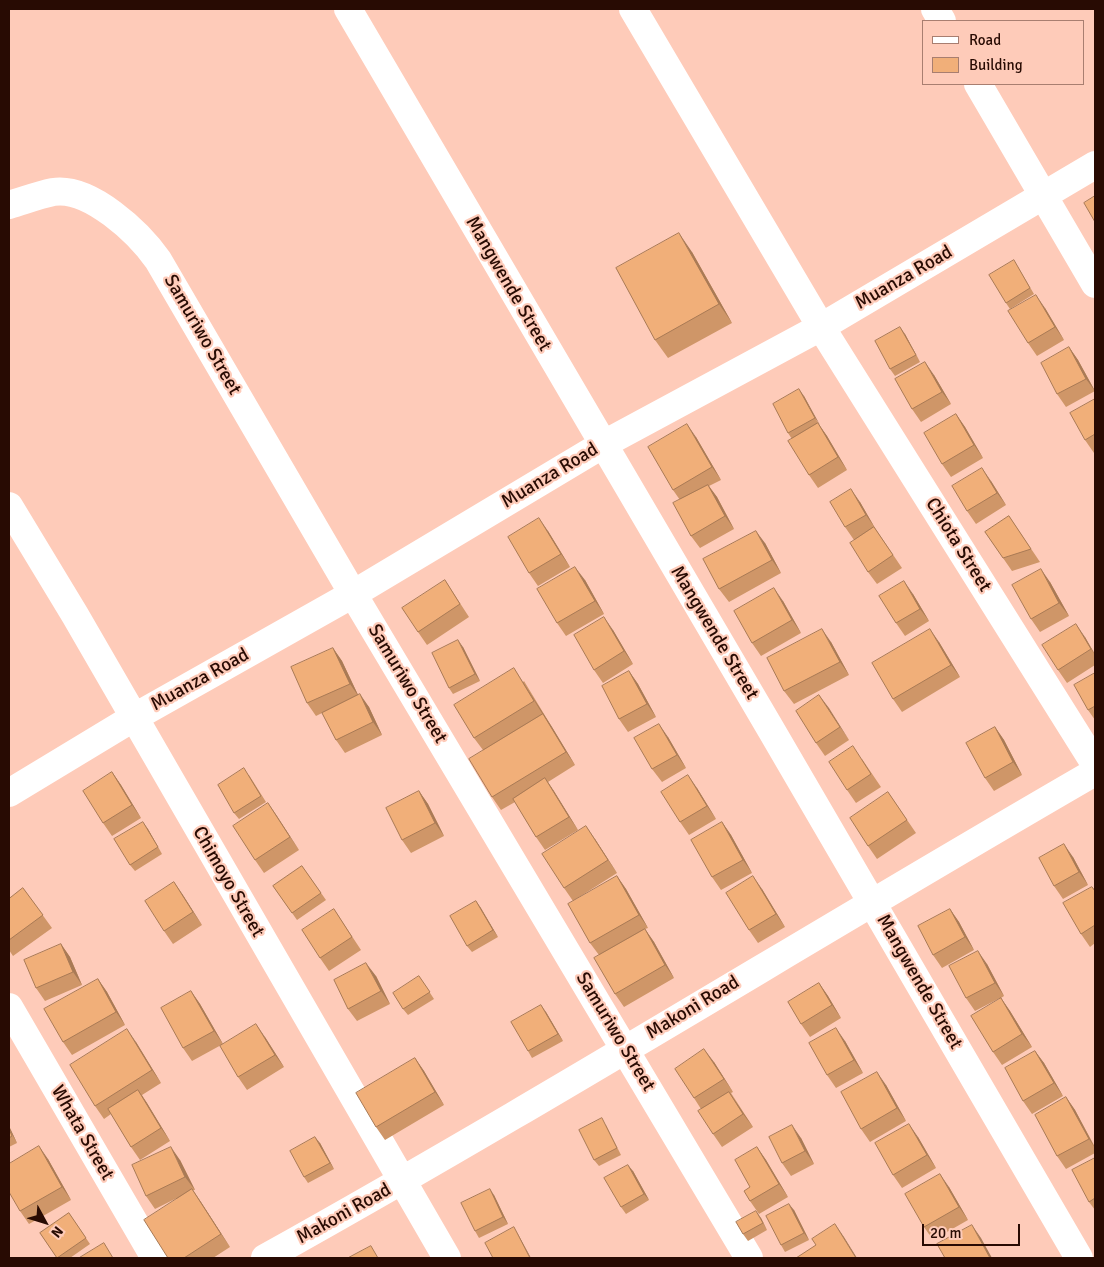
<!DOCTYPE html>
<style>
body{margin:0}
#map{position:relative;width:1104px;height:1267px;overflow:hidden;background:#fecbb9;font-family:Signika,sans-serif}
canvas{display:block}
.frame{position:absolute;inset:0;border:10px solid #280b03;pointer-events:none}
.legend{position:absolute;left:922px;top:20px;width:162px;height:65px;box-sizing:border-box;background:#fecbb9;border:1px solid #a87e70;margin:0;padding:6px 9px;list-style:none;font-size:15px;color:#280b03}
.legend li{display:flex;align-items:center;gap:10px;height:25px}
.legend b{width:25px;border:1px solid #a87e70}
.north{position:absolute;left:20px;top:1197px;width:50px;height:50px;-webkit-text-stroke:4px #fecbb9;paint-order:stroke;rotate:129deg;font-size:14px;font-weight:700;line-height:20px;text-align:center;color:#280b03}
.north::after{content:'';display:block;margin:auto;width:18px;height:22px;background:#280b03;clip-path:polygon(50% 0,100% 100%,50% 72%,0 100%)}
.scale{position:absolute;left:922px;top:1224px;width:98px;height:22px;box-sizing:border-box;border:2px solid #280b03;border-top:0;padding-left:6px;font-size:15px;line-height:18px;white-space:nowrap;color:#280b03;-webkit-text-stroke:4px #fecbb9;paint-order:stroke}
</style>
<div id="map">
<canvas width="1104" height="1267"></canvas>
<div class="frame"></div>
<ul class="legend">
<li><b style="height:6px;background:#fff"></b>Road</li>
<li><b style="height:14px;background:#f1af79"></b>Building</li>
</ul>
<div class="north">N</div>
<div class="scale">20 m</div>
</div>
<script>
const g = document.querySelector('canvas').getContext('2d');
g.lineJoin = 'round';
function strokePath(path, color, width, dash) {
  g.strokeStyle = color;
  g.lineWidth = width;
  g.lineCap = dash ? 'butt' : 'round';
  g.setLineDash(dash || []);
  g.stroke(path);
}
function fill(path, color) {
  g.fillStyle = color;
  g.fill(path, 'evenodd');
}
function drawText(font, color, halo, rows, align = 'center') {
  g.font = font + ' Signika,sans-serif';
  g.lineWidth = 4.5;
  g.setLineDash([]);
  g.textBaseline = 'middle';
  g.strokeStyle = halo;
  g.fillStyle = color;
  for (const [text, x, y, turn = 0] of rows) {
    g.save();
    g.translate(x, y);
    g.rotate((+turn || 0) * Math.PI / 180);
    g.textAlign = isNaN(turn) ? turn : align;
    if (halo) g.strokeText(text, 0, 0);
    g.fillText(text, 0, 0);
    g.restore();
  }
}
const minor = new Path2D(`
 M348,9C591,426 838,840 1079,1258
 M633,9L821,327L1095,764
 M935,9L942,21
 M978,84L1095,284
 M9,205C23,201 38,195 53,192C90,186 139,233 158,260L353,594L749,1258
 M9,506L75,615L447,1258
 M9,793L133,718L353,594L602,445L821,327L1095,165
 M9,1007L155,1258
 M265,1258C545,1102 818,932 1095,772`);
const wall = new Path2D(`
 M692,252L732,323L668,358L655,340Z
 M1018,267L1034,294L1010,309L1006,303Z
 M1045,308L1064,340L1037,356L1028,343Z
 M905,334L920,362L895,376L890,369Z
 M1069,347L1078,360L1095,391L1066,407L1057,394Z
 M934,375L951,404L921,422L912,409Z
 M804,396L819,425L827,436L847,470L818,488L809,475L792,439L788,433Z
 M1095,399V452L1094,453L1085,440Z
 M956,414L965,427L983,458L951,477L942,464Z
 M696,437L721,480L709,486L717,497L734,529L700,548L691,536L680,500L673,490Z
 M991,481L1006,505L976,524L967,511Z
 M860,502L875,528L902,568L877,584L868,572L854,540L845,527Z
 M1009,516L1040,562L1012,571L985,532Z
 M548,531L570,567L538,586L529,573Z
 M765,543L781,573L729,602L719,589Z
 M445,580L469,617L427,645L418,632Z
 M585,580L604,614L566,636L557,623Z
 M1050,582L1069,616L1040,632L1031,619Z
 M913,594L929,621L905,636L896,623Z
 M783,601L801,633L761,656L752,643Z
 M613,630L633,664L603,683L594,670Z
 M1085,637L1095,654V665L1067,683L1058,670Z
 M831,642L849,675L794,704L784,691Z
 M939,642L960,677L902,712L893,699Z
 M463,647L480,681L453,694L449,688Z
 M333,648L342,661L358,695L369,707L382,735L345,753L336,740L322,713L316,716L307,703Z
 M629,671L638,684L656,717L628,732L619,719Z
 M1095,673V720L1088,710Z
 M524,681L575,765L548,782L578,830L545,850L536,837L515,802L501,810L492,797L483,750L474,738Z
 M819,695L849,740L825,756L816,743Z
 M995,727L1004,740L1022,775L994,791L985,778Z
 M668,737L686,768L662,782L652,769Z
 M862,759L881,787L856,803L847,790Z
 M112,772L121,785L141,818L112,836L103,823Z
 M249,775L266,802L239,819L234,813Z
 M697,788L716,819L689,835L680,822Z
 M419,791L428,804L444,836L411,853L402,840Z
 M888,792L916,833L877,859L868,846Z
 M268,803L299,850L264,873L255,860Z
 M722,822L731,835L752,873L721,890L712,877Z
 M148,829L162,854L135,871L130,865Z
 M595,839L617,873L573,901L564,888Z
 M1073,857L1088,885L1063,899L1054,886Z
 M302,866L326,900L297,920L273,886Z
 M617,876L626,889L648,928L645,929L654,942L674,978L624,1007L615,994L599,955L590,943Z
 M174,882L202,925L173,944L164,931Z
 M1092,887L1095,890V943L1090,947L1081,934Z
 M23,888L52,928L13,956L9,950V899Z
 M762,889L785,927L758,943L749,930Z
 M476,901L498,937L472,952L467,946Z
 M334,909L361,950L329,971L320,958Z
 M950,909L959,922L974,950L942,968L933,955Z
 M61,944L70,957L82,985L45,1001L36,988Z
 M987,964L1004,996L1001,998L1010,1011L1032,1047L1002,1065L993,1052L1000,998L975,1011L966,998Z
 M376,976L390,1004L357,1021L348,1009Z
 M419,976L434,999L408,1015L403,1009Z
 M98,979L107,992L125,1025L72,1055L63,1042Z
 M819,983L828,996L841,1018L810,1037L801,1024Z
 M191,991L200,1004L223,1044L192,1061L183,1048Z
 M546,1012L563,1041L532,1058L528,1051Z
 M265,1037L284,1067L247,1090L238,1077Z
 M845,1041L863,1073L836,1088L827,1075Z
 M136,1042L161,1083L142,1095L170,1141L140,1160L131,1147L111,1114L104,1119L95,1106Z
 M1035,1051L1044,1063L1063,1096L1032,1114L1023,1101Z
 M415,1058L424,1071L444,1105L385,1140L376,1127Z
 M714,1062L733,1092L731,1093L753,1127L722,1147L713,1134L701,1109L694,1098Z
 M886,1085L906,1121L870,1142L861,1129Z
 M1066,1097L1075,1110L1095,1147V1153L1066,1169L1057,1156Z
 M606,1125L621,1155L599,1166L594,1160Z
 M9,1126L17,1143L9,1147Z
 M918,1137L936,1168L902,1188L893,1175Z
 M801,1138L814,1164L791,1176L782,1163Z
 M320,1143L334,1169L308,1183L304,1177Z
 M757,1147L766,1160L788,1197L759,1214L750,1201V1187Z
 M1095,1158V1210L1089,1202Z
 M48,1159L71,1200L29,1224L20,1211Z
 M180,1160L195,1190H193L230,1247L213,1258H168L177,1198L155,1209L146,1196Z
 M633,1171L649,1200L626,1214L621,1207Z
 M949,1187L968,1220L933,1240L924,1227Z
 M494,1195L508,1224L479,1238L475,1231Z
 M794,1210L809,1240L785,1252L781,1245Z
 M69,1213L90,1244L70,1258H57L40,1233Z
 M761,1218L767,1230L748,1241L743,1234Z`);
const shadedWall = new Path2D(`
 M679,233L692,252L732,323L719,304Z
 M1036,295L1045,308L1064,340L1055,327Z
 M900,327L905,334L920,362Z
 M1069,347L1078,360L1095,391L1086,379Z
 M925,362L934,375L951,404L942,392Z
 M799,389L804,396L820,425L815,418Z
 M956,414L965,427L983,458L974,445Z
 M818,423L827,436L847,470L838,457Z
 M687,424L696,437L721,480L712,467Z
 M982,468L991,481L1006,505L997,493Z
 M708,485L717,497L734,529L725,516Z
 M851,489L860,502L875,528L866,515Z
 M539,518L548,531L570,567L561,554Z
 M756,531L765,543L781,573L772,560Z
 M575,567L585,580L604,614L595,601Z
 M1041,569L1050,582L1069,616L1059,603Z
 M904,581L913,594L929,621L920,609Z
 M774,588L783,601L801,633L792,620Z
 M604,617L613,630L633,664L624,651Z
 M1076,624L1085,637L1095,655L1091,649Z
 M822,629L831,642L849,675L840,662Z
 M930,629L939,642L960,677L951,665Z
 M458,640L463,647L480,681L475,674Z
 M333,648L342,661L359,697L350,684Z
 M514,668L552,727L575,765L566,752Z
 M629,671L638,684L656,717L647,704Z
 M360,694L369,707L382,735L373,722Z
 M819,695L829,708L849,740L840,727Z
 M659,724L668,737L686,768L677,755Z
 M995,727L1004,740L1022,775L1013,762Z
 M112,772L121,785L141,818L132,805Z
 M688,775L697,788L716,819L707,806Z
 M545,778L554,791L578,830L569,817Z
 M419,791L428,804L444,836L435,823Z
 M268,803L277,816L299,850L290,837Z
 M143,822L148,829L162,854L158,847Z
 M722,822L731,835L752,873L743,860Z
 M586,826L595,839L617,873L608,860Z
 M1064,844L1073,857L1088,885L1079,872Z
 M617,876L626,889L648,928L639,915Z
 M753,876L762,889L785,927L776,914Z
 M174,882L183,895L202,925L193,912Z
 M476,901L481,908L498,937L493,930Z
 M950,909L959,922L974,950L965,937Z
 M645,929L654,942L674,978L665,965Z
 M61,944L70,957L82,985L73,972Z
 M978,951L987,964L1004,996L995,983Z
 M366,963L376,976L390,1004L381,991Z
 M98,979L107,992L125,1025L116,1012Z
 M819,983L828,996L841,1018L832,1005Z
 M191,991L200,1004L223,1044L214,1031Z
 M1001,998L1010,1011L1032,1047L1022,1034Z
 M541,1005L546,1012L563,1041L558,1034Z
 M256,1024L265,1037L284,1067L275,1055Z
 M836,1028L845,1041L863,1073L854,1060Z
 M127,1029L136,1042L161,1083L152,1070Z
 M704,1049L714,1062L733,1092L724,1079Z
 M1035,1051L1044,1063L1063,1096L1054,1083Z
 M415,1058L424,1071L444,1105L435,1092Z
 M877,1072L886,1085L906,1121L897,1108Z
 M138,1090L147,1103L170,1141L161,1128Z
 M729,1092L738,1105L753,1127L743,1114Z
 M1066,1097L1075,1110L1095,1148L1089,1139Z
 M909,1124L918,1137L936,1168L927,1155Z
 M792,1125L801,1138L814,1164L805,1151Z
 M9,1126L17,1143L9,1129Z
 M315,1137L320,1143L334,1169L330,1163Z
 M39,1146L48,1159L71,1200L62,1187Z
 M171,1147L180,1160L195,1190L185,1177Z
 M757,1147L766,1160L788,1197L779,1184Z
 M628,1165L633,1171L649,1200L644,1194Z
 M940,1174L949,1187L968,1220L959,1207Z
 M192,1189L201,1202L230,1247L221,1234Z
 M490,1189L494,1195L508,1224L503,1217Z
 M789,1204L794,1210L809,1240L804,1233Z
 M756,1211L761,1218L767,1230L763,1223Z
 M835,1224L844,1237L857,1258H856Z
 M972,1225L981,1238L992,1258H990Z
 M514,1227L518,1234L531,1258H530Z`);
const building = new Path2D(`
 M1095,196V222L1084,203Z
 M679,233L719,304L655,340L616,268Z
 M1014,260L1030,288L1006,303L989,275Z
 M1036,295L1055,327L1028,343L1008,311Z
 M900,327L916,355L890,369L875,341Z
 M1069,347L1086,379L1057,394L1041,363Z
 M925,362L942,392L912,409L895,379Z
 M799,389L815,418L788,433L773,404Z
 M1095,399V434L1085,440L1070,413Z
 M956,414L974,445L942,464L924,433Z
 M818,423L838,457L809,475L788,441Z
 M687,424L712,467L673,490L648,447Z
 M982,468L997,493L967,511L952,486Z
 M708,485L725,516L691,536L673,503Z
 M851,489L866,515L845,527L830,502Z
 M1009,516L1031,549L1003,558L985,532Z
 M539,518L561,554L529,573L508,537Z
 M874,527L893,555L868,572L850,543Z
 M756,531L772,560L719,589L703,559Z
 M575,567L595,601L557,623L537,589Z
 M1041,569L1059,603L1031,619L1012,585Z
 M445,580L460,604L418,632L402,608Z
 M904,581L920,609L896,623L879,596Z
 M774,588L792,620L752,643L734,611Z
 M604,617L624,651L594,670L574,635Z
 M1076,624L1091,649L1058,670L1042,645Z
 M822,629L840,662L784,691L767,658Z
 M930,629L951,665L893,699L872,663Z
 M458,640L475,674L449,688L432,653Z
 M333,648L350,684L307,703L291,667Z
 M514,668L534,701L474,738L454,705Z
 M629,671L647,704L619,719L602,686Z
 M1095,673V706L1088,710L1074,685Z
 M360,694L373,722L336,740L322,713Z
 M819,695L840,727L816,743L796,711Z
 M543,714L566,752L492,797L469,759Z
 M659,724L677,755L652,769L634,738Z
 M995,727L1013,762L985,778L966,743Z
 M853,746L871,774L847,790L829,762Z
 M244,768L261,796L234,813L218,785Z
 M112,772L132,805L103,823L83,791Z
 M688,775L707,806L680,822L661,792Z
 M545,778L569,817L536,837L513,799Z
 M419,791L435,823L402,840L386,808Z
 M888,792L907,820L868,846L850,818Z
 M268,803L290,837L255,860L233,826Z
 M143,822L158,847L130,865L114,839Z
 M722,822L743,860L712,877L691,840Z
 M586,826L608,860L564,888L542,854Z
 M1064,844L1079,872L1054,886L1039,858Z
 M302,866L321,893L292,913L273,886Z
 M617,876L639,915L590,943L568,904Z
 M753,876L776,914L749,930L726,893Z
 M174,882L193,912L164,931L145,901Z
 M1092,887L1095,891V925L1081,934L1063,903Z
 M23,888L43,915L9,940V899Z
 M476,901L493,930L467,946L450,916Z
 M334,909L352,937L320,958L302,930Z
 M950,909L965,937L933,955L918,926Z
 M645,929L665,965L615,994L594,958Z
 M61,944L73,972L36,988L24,960Z
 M978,951L995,983L966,998L949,966Z
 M366,963L381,991L348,1009L334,980Z
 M419,976L430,992L403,1009L393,993Z
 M98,979L116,1012L63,1042L44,1009Z
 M819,983L832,1005L801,1024L788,1002Z
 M191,991L214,1031L183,1048L161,1008Z
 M1001,998L1022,1034L993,1052L971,1016Z
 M541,1005L558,1034L528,1051L511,1022Z
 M256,1024L275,1055L238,1077L220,1046Z
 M836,1028L854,1060L827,1075L809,1043Z
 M127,1029L152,1070L95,1106L70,1065Z
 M704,1049L724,1079L694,1098L675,1069Z
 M1035,1051L1054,1083L1023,1101L1005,1068Z
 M415,1058L435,1092L376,1127L356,1093Z
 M877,1072L897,1108L861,1129L841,1092Z
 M138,1090L161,1128L131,1147L108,1109Z
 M729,1092L743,1114L713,1134L698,1111Z
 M1066,1097L1089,1139L1057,1156L1035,1115Z
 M602,1118L617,1148L594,1160L579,1130Z
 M909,1124L927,1155L893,1175L875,1143Z
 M792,1125L805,1151L782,1163L769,1137Z
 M9,1129L12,1136L9,1138Z
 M315,1137L330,1163L304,1177L290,1151Z
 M39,1146L62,1187L20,1211L9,1192V1164Z
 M171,1147L185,1177L146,1196L132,1165Z
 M757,1147L779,1184L750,1201L744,1191L750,1187L735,1160Z
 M1095,1158V1198L1089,1202L1072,1170Z
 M628,1165L644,1194L621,1207L604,1178Z
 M940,1174L959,1207L924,1227L905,1194Z
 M192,1189L221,1234L184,1258H168L144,1220Z
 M490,1189L503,1217L475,1231L461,1203Z
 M789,1204L804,1233L781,1245L766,1216Z
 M756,1211L763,1223L743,1234L736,1222Z
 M69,1213L86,1238L57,1258L40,1233Z
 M835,1224L856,1258H796L816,1245L812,1239Z
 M972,1225L990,1258H945L937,1244Z
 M514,1227L530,1258H493L485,1243Z
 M104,1243L113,1258H79Z
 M371,1246L378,1258H348Z`);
const streetNames = [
 ["Muanza Road",904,278,-30],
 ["Mangwende Street",508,284,60],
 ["Samuriwo Street",202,335,60],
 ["Muanza Road",550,476,-31],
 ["Chiota Street",958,545,58],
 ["Mangwende Street",714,633,59],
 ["Muanza Road",200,680,-29],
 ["Samuriwo Street",407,684,59],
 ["Chimoyo Street",228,882,60],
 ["Mangwende Street",919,982,60],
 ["Makoni Road",693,1008,-31],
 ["Samuriwo Street",615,1032,59],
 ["Whata Street",82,1133,60],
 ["Makoni Road",344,1214,-29]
];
strokePath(minor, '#fff', 28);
fill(wall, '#cf9668');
fill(shadedWall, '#a97a55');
fill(building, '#f1af79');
strokePath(building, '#a97a55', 1);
drawText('19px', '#280b03', '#fecbb9', streetNames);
</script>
